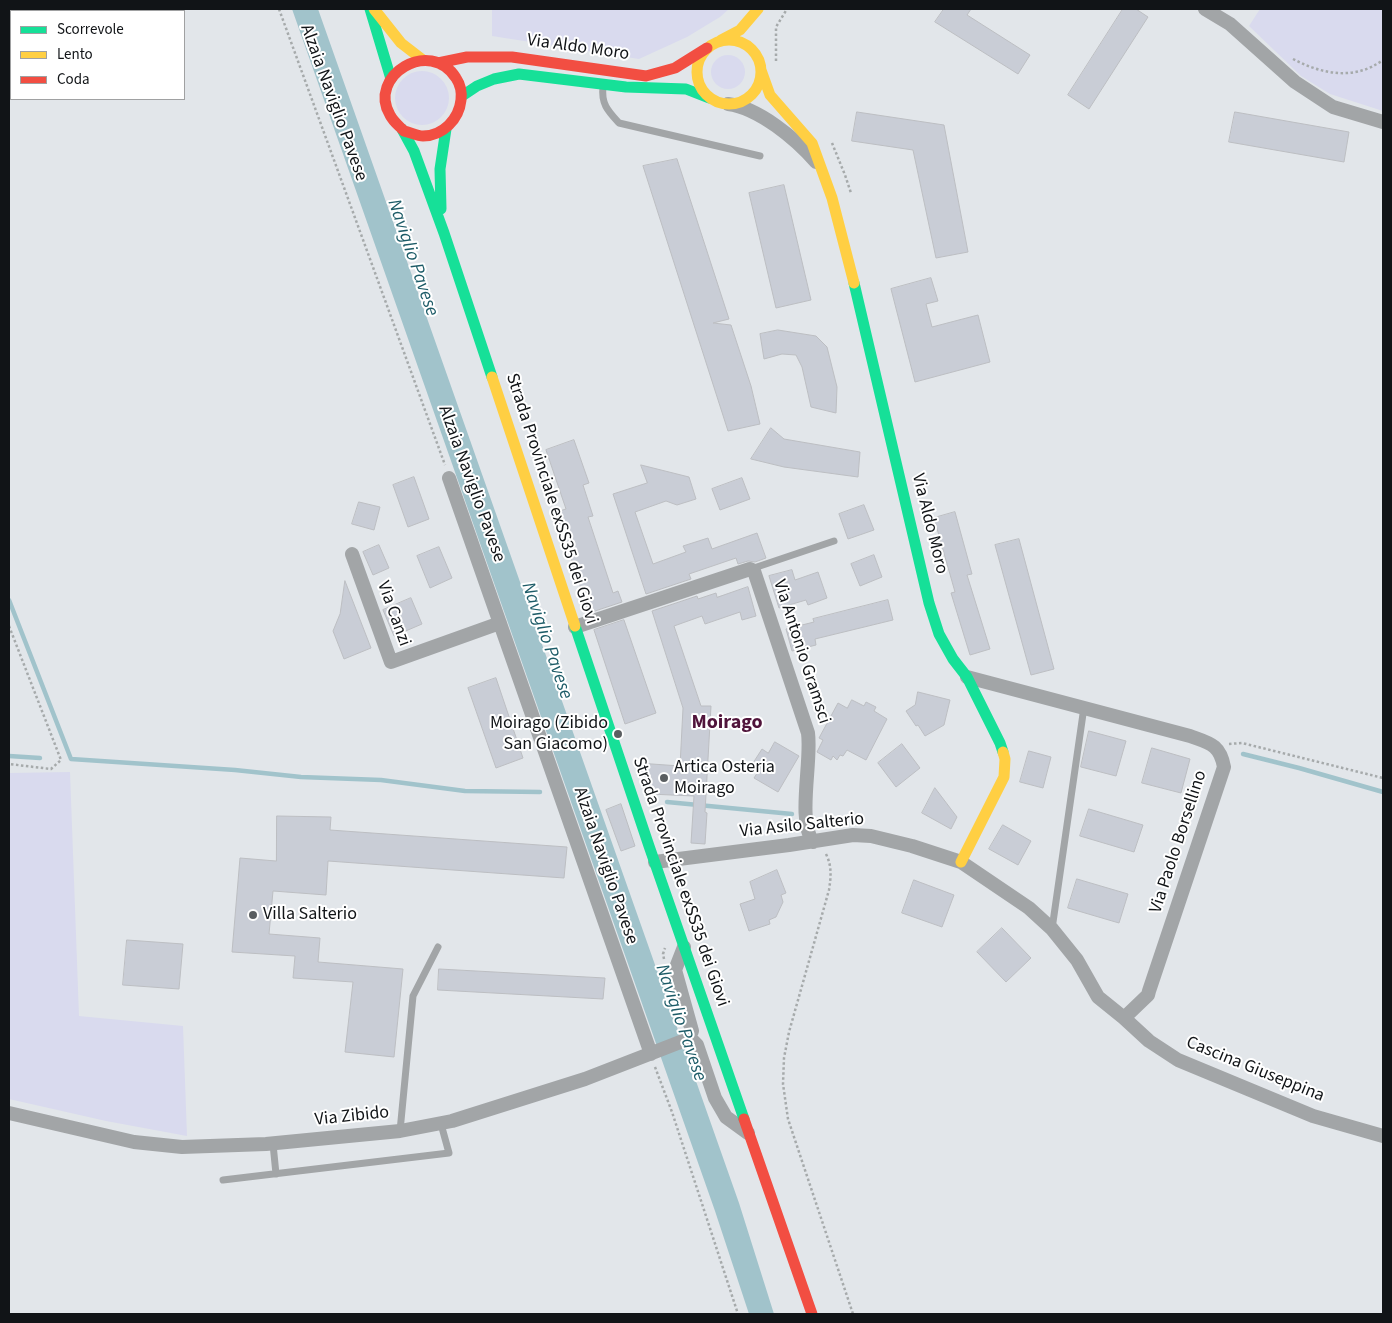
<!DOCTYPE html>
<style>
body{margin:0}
#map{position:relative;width:1392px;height:1323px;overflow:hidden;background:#e2e6ea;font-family:"Source Sans 3",sans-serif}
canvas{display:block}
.frame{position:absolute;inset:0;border:10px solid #111417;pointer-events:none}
.legend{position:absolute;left:10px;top:10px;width:175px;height:90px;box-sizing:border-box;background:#fff;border:1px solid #a0a1a2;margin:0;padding:6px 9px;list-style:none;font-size:15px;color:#111417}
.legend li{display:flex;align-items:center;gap:10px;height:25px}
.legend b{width:25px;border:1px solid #a0a1a2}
</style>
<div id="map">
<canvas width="1392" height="1323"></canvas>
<div class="frame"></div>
<ul class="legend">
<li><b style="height:6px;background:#16e098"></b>Scorrevole</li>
<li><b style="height:6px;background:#ffcf43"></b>Lento</li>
<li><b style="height:6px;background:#f24e42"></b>Coda</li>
</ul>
</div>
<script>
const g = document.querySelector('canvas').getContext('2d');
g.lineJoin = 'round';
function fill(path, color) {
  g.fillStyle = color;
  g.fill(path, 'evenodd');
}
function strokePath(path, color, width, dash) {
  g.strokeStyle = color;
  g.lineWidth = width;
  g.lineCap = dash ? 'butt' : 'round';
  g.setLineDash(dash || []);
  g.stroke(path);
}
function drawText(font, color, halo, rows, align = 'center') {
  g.font = font + ' "Source Sans 3",sans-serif';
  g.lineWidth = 4;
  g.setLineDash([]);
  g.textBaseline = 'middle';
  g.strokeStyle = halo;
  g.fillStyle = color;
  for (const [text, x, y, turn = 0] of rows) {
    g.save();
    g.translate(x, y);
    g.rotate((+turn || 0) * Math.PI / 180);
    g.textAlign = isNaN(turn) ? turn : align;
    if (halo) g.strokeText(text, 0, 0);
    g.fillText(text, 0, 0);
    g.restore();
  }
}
const green = new Path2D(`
 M492,9H729L720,17L687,37L639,59L492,36Z
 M1260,9H1383V111L1330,94L1301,76L1249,26Z
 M711 72a17 17 0 1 1 34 0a17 17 0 1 1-34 0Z
 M395 98a27 27 0 1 1 54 0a27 27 0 1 1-54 0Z
 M70,772L79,1016L183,1026L187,1136L106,1121L9,1099V773Z`);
const water = new Path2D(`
 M292,9H318L739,1203L774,1314H749L715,1211Z`);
const stream = new Path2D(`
 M9,600L71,759L235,770L301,777L381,780L465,791L540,792
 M1243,754L1299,768L1383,792
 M9,756L40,758
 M667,802L792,814`);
const building = new Path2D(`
 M944,9H971L967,15L1030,55L1018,74L935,22Z
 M1123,9H1136L1148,17L1089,109L1068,95Z
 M857,112L944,125L968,252L936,258L913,150L852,141Z
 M1235,112L1349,132L1344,162L1229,142Z
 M677,159L729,319L713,323L731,325L751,386L760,424L728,431L643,166Z
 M784,185L811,300L776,308L749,193Z
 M931,278L938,301L926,304L932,327L978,315L990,362L915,382L891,289Z
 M778,330L816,336L827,347L837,387L836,413L811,407L802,367L796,355L782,354L764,359L760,334Z
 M771,428L784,439L860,452L858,477L784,467L751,459Z
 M574,440L589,483L583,485L593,516L588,517L613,593L618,591L622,602L589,613L556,512L566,509L546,450Z
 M641,465L689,477L696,499L677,505L666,501L635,512L653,564L686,552L683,546L708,538L712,549L757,533L766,558L755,562L748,561L738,564L736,558L689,574L691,579L646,594L613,494L647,483Z
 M414,477L429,519L408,527L393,485Z
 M742,478L750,499L720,510L712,489Z
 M359,502L380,507L374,530L352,524Z
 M864,505L874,530L848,539L839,514Z
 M955,512L972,574L967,575L990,649L970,655L951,593L955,592L934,518Z
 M1019,539L1054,669L1031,675L995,545Z
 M379,545L389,568L373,575L363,552Z
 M439,547L452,578L430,588L417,556Z
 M874,555L882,577L860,586L851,564Z
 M792,570L795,580L818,572L827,598L808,605L806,600L779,608L769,576Z
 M345,581L371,648L344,659L333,631L340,614Z
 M748,587L756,616L742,620L740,612L705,624L702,616L674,626L701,706H711L705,812L707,813L705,844L691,843L694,796L649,794L638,763L680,766L683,708L652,611L697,596L698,599L716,593L717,597Z
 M411,598L422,624L394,636L383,610Z
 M888,600L893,620L815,639L816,645L792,651L786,629L814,622L813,619Z
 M624,620L656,713L625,724L594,630Z
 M496,678L523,758L496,768L468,688Z
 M918,692L950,700L944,725L925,736L918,725L916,726L906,711L915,705Z
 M852,700L864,706L866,702L876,707L874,711L887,719L866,760L847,750L843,756L840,755L837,760L833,756L831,760L817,752L823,740L819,738L838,703L847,708Z
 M1089,731L1126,741L1116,776L1081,767Z
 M775,742L799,756L778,792L754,778L761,767L753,763L762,749L768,753Z
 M902,744L920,768L896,787L878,763Z
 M1152,748L1190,759L1181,793L1142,783Z
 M1029,751L1051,757L1043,788L1020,782Z
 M935,788L957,817L951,829L922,813Z
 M621,804L635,846L621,851L606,810Z
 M1089,809L1143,825L1134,852L1080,836Z
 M277,816L331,817L330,830L567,847L564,878L328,861L326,895L273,891L269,934L320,938L318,962L403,969L394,1057L345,1052L353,982L293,978L295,956L232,952L240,858L276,861Z
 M1003,825L1031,841L1018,865L989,849Z
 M777,870L786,893L781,895L783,902L776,917L769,920L770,924L749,931L740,904L755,899L750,882Z
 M1077,879L1128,894L1119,923L1068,908Z
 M914,880L954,895L942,927L902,913Z
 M1002,928L1031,958L1006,982L977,952Z
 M127,940L183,944L179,989L123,985Z
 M439,969L605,978L603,999L438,990Z`);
const path = new Path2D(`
 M279,9L445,465
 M1293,59C1322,74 1354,81 1383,60
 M776,61V27L787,9
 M832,143L845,175L851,193
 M9,626L61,760L51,769L9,764
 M1229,744L1242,743L1383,778
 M826,854C832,866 831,877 829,890L789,1032L784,1058L783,1084L788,1119L853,1314
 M664,959L663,954L665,948
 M655,1067L672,1112L738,1314`);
const lane = new Path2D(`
 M603,87C601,104 608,111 619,123L760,156
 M751,569L834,541
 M1052,929L1084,707
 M400,1131L413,996L438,947
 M273,1144L276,1174
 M223,1180L449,1153L441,1124`);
const street = new Path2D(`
 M1205,9L1230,24L1295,82L1333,107L1383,122
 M728,104C759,108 796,139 816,162
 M449,478L651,1054
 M352,554L391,662L500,623
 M575,627L750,569L754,571L808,733C812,762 797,820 813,842
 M967,677L1190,736C1209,743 1220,744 1224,767L1149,991L1148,995L1124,1018
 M655,862L789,845L853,835L871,836L912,846L961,862L1029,908L1052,929L1077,960L1098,997L1124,1018L1149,1041L1178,1060L1313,1116L1383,1136
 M688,1039L693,1041L697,1045L715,1098L726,1117L748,1133
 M9,1113L134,1142L182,1147L266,1144L400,1131L452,1121L585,1079L688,1039L692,1031L675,970L684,947`);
const fast = new Path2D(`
 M370,9L391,79
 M462,96L477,86L494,79L519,74L626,87L686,89L709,98
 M402,129L414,151L444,233L492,377
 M441,209L440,169L446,129
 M854,283L929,603L939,634L953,659L967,677L1000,743L1003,752
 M575,626L649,846L744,1119`);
const slow = new Path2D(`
 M374,9L401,43L423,60
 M697 72a32 32 0 1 1 64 0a32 32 0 1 1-64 0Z
 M721,40L740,30L758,9
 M761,70L770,95L812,143L832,198L854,283
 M492,377L575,626
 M961,862L1004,777L1005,759L1003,752`);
const jam = new Path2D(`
 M438,63L467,57H512L646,76L675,68L707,48
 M402,129C398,125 393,121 390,115C367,76 430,37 456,78C460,84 462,92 461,100C459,119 443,136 423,136C417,136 410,132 404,131
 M744,1119L812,1314`);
const markers = [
 [618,734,5,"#5a5e61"],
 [664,778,5,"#5a5e61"],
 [253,915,5,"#5a5e61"]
];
const streetNames = [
 ["Via Aldo Moro",578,48,8],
 ["Alzaia Naviglio Pavese",333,103,70],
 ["Alzaia Naviglio Pavese",471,484,70],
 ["Strada Provinciale exSS35 dei Giovi",551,499,72],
 ["Via Aldo Moro",929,524,76],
 ["Via Canzi",393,614,70],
 ["Via Antonio Gramsci",801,652,72],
 ["Via Asilo Salterio",802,826,-6],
 ["Via Paolo Borsellino",1179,842,-72],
 ["Alzaia Naviglio Pavese",605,866,71],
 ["Strada Provinciale exSS35 dei Giovi",680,882,71],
 ["Cascina Giuseppina",1255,1070,22],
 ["Via Zibido",352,1117,-6]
];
const poiNames = [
 ["Moirago (Zibido",608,724,"right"],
 ["San Giacomo)",608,745,"right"],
 ["Artica Osteria",674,768],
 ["Moirago",674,789],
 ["Villa Salterio",263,915]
];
const waterNames = [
 ["Naviglio Pavese",412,258,71],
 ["Naviglio Pavese",546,641,71],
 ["Naviglio Pavese",680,1023,71]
];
const quarterNames = [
 ["Moirago",727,724]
];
fill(green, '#d9daee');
fill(water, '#a1c3cb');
strokePath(stream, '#a1c3cb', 4.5);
fill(building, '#c9cdd6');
strokePath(building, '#bcbec2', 1);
strokePath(path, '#a6aaab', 2.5, [2.5, 2.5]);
strokePath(lane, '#a2a5a7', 7);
strokePath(street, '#a2a5a7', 14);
strokePath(fast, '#16e098', 11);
strokePath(slow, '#ffcf43', 11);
strokePath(jam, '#f24e42', 11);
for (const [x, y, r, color] of markers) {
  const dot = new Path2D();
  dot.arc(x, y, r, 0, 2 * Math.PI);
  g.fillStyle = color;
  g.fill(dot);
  strokePath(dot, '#fff', 2);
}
drawText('18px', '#111417', '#fff', streetNames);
drawText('18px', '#111417', '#fff', poiNames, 'left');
drawText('italic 19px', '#1c5b67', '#fff', waterNames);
drawText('bold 20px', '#50143b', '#fff', quarterNames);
</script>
